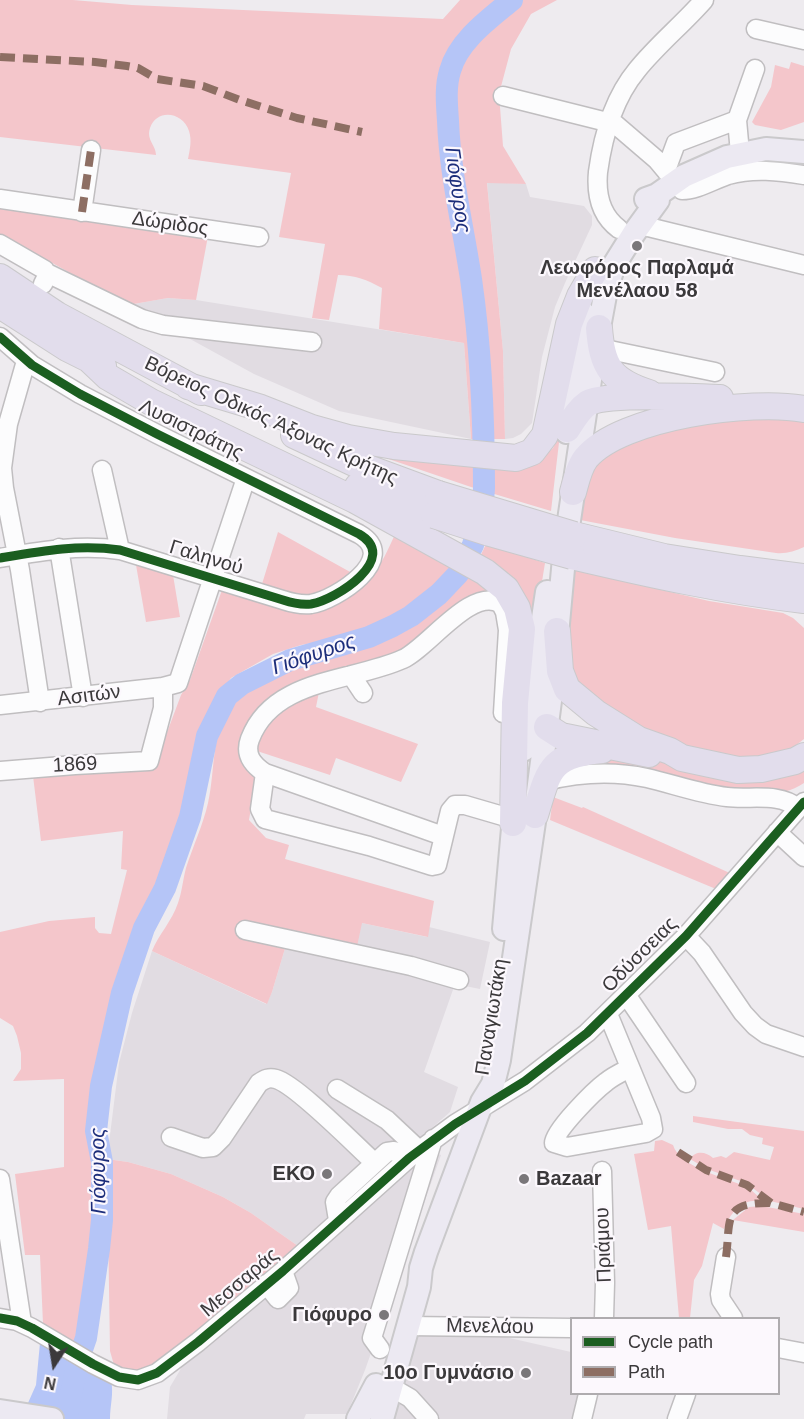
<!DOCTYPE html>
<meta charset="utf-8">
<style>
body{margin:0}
#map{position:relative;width:804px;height:1419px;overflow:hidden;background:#eeebef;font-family:Arial,sans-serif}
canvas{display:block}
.legend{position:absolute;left:570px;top:1317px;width:210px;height:78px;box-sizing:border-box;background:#fcf8fd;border:2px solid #afacaf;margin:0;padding:8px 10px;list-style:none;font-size:18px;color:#3b393b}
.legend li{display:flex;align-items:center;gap:12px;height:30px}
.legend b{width:30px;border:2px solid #afacaf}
.north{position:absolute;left:24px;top:1335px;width:60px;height:60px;-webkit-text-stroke:4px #fcf8fd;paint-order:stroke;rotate:192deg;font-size:16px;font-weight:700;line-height:24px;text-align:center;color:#3b393b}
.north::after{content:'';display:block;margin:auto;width:21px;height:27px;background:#3b393b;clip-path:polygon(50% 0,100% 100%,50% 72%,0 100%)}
</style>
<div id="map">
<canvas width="804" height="1419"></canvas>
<ul class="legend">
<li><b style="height:8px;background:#1b5e20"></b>Cycle path</li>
<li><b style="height:8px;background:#8d6e63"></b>Path</li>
</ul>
<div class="north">N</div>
</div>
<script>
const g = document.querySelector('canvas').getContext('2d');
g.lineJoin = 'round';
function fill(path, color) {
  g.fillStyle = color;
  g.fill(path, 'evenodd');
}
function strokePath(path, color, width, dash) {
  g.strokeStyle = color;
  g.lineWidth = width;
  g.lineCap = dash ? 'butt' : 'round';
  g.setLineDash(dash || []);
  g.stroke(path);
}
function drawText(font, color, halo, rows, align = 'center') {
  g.font = font + ' Arial,sans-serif';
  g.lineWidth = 4.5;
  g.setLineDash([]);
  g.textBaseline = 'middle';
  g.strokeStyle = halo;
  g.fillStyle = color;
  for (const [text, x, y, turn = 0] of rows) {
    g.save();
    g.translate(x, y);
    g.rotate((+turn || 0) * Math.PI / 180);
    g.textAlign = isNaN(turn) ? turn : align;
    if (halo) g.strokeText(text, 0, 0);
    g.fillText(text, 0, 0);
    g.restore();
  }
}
const built = new Path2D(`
 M487,182L526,184L530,197L584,206L592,216V225L565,283L555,307L542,357L532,423L521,434L513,438L505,439L503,351Z
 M168,298L196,300L464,343L471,439L339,411L254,374L128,305Z
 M362,923L427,937L429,927L490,942L480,989L455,984L424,1072L458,1087L450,1112L298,1246L251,1213L223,1197L171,1174L128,1162L107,1159L119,1063L132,1013L152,951L266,1004L272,992L289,935Z
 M436,1153L441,1155L365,1370L347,1414H306L304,1419H167L170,1387L189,1355L418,1156Z
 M416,1333L492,1334L571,1352L572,1394H580L574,1419H394Z`);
const green = new Path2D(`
 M0,0H73L132,5L443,19L460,0H557L531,14L511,49L499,94L503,146L526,184L487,183L503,351L505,439H471L464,343L379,329L382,288C367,280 355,275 338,275L329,320L312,318L325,244L279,237L291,173L188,159C190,149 192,140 189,131C183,112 157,108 150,128C146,140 156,145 156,155L0,137Z
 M791,62L804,66V122L781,130L755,125L752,122L771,87L775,65L789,69Z
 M0,204L208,236L196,300L168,298L128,305L0,234Z
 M792,418L804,422V547C795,551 786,554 776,553L675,538L575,519L583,477L616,448L687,422Z
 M560,434L551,511L471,487L368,452L542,457L553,448Z
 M397,530L455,564L438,585L403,614L376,627L334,639L301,645L273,654L231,678L214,702L202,734L181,826L164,877L139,928L118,988L105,1038L95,1091L92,1129L96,1210L76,1344L43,1324L40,1255H25L15,1174L64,1167V1079L13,1081L21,1069V1053L17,1036L13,1026L0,1018V932L49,921L95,917V928L99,933L111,934L127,870L121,869L123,831L41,841L33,776L156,762L181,695L190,680L222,590L344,599C376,578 382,563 397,530Z
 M278,532L352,573L346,582L303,599L262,584Z
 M486,544L545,563L535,625L528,604L479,559Z
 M136,565L173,575L180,617L146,622Z
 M571,569L709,601L783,613L793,618L804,628V739L790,750L750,761L685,750L585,698L565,659Z
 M469,574L498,589L406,651L372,665L252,724L257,773L249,820L266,838L289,845L285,859L434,901L428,937L362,923L356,951L289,935L272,992L267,1004L152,951C159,934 172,921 178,903C182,892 183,879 186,868C193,846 203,825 208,803C216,769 210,726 236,699C275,657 338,659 387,638C418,624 446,598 469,574Z
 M319,692L316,707L418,744L401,782L336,758L330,775L254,750C263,714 288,706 319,692Z
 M605,759C621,759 639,757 656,760C709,769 753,797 804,767V783C762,812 683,777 638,767C626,765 610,768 597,768C586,768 575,767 565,766Z
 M553,797L582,808L583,807L732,874L716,889L550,820Z
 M693,1116L804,1131V1209L770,1201L746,1183L707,1169L690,1159C696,1150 706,1152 713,1158L721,1156L726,1158L734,1152L770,1160L774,1147L762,1144L763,1138L750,1135L742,1129H728L693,1122Z
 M662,1140L673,1145C680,1168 726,1177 746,1187C754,1191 758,1197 765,1202C744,1196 731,1211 724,1229L713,1223L702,1266L694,1280L690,1318H679L671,1226L648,1230L634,1154L654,1151L655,1141Z
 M107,1159L128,1162L171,1174L223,1197L251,1213L298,1246L163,1360L136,1374L122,1372L114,1365L110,1351Z
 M762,1206L804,1214V1232L733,1220L749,1207Z`);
const water = new Path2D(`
 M40,1343L111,1380C114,1394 110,1405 110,1419H25L28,1403L36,1385Z`);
const river = new Path2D(`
 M66,1419L78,1361L86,1338L99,1249L102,1220V1162L96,1131L101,1086L122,993L144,928L165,888L190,817L207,736L227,696L242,684L290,660L369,637L393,626L411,616L439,594L458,574L473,545L483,502L484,488C484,418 481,348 471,279C463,226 450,174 448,121C447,105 445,87 450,71C458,41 489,19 512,0`);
const minor = new Path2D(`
 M756,29L804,40
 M503,96L615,124L657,160L682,190C697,190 713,180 728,175C753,168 779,171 804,175
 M740,153L737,120L755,69
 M666,170L676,143L737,120
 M0,199L259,237
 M82,212L91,150
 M640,225L804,265
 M619,229C600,215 596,194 598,172C603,135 613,99 637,70C657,45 683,24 704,0
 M0,244L45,270L47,276L43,284
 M47,273L142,319L163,325L312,342
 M0,337L32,365L80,394L157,434L359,534C401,558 336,600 311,604C301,605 292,603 283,600L120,550C79,544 41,551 0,558
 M600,348L715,372
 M26,361L8,424L2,468L4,488L20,570L40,702
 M102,470L120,550
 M59,548L83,697
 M351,675L363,693
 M0,705L163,687L178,683L246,478
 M0,771L75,765L149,761L163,708V687
 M265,773L260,809L265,819L369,846L432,866L437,865L450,811L455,805H465L513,819
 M546,781C578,773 614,771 647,778C673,784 700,794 727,797C750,800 779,792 798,808
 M777,832L804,857
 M443,836L265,773C253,765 244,755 250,739C273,678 352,682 403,659C428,648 472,585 501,604L505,612L508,630L503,713
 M245,930L411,966L459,980
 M686,936L702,953L743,1013L755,1026L766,1034L804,1047
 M627,996L686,1083
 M608,1014L651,1118L653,1129L646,1133L567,1147L554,1143C554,1131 594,1091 606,1082C613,1076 622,1072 630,1068
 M337,1089L387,1120L419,1150
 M171,1137L203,1148L213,1147L222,1138L259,1083C265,1079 269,1077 276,1079C297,1085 356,1146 375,1163
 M602,1171L605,1283L604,1318
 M0,1179L22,1323
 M338,1220L335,1202L339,1196L387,1152L394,1151L409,1158
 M726,1257L720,1294L721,1300L733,1318
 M266,1284L278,1299L289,1288L283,1271
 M0,1318L17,1321L32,1328L93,1364L119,1377L138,1380L157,1373L198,1342L283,1271L409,1158L455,1124L525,1081L587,1033L686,936L804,802
 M408,1326L572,1328
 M778,1348L804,1353
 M380,1349L372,1338L433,1139
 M391,1387L410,1398L429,1419
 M582,1419L588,1394
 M677,1419L686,1394`);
const major = new Path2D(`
 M646,199L657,195L684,176L727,157L766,149L804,152
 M567,432L583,313
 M523,750L547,592
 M504,929L515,806
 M0,1411L52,1419
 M358,1419L376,1385
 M382,1419L419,1287L421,1268L426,1252L482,1102L493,1084L499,1060L535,815L553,678L565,547L593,360L606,290L614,265L634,233L658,200L657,195`);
const highway = new Path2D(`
 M0,277L57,315L201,392
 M0,305L67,348L103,366
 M599,328C602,367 611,381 649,393
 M89,359L108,377L151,402L355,500L485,572L506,589L517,608L522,629L515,703L513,823
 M188,386L261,408L312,428L348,438L394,446L516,458L532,452L545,435L569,324L580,296L595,270
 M567,429C573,420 579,409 588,403C606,393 696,397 720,398
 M294,435L354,463L438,494
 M358,486L434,515
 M573,492C576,481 579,467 586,458C621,416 753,399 804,409
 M574,535L664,557L740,569L804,577
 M572,556C649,574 725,591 804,600
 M557,631L560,671L567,689L596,713L639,740L670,751L682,758L738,770L761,769L795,761L804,756
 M547,727L561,736L649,754
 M535,815C549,769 550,755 602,750`);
const highwayBridge = new Path2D(`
 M438,494L574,535
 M434,515L490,533L572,556`);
const quiet = new Path2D(`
 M0,57L95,62L127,66L138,68L157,79L203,86L240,100L297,118L362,132
 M82,212L91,150
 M678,1152L706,1170L747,1185L771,1203L804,1212
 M726,1257C731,1221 721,1202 771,1203`);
const cycleway = new Path2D(`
 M0,337L32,365L80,394L157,434L359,534C401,558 336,600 311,604C301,605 292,603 283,600L120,550C79,544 41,551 0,558
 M0,1318L17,1321L32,1328L93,1364L119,1377L138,1380L157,1373L198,1342L283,1271L409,1158L455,1124L525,1081L587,1033L686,936L804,802`);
const markers = [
 [637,246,6,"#7a777a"],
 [327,1174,6,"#7a777a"],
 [524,1179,6,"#7a777a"],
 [384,1315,6,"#7a777a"],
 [526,1373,6,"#7a777a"]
];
const streetNames = [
 ["Δώριδος",170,224,8],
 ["Βόρειος Οδικός Άξονας Κρήτης",271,421,25],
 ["Λυσιστράτης",191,430,26],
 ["Γαληνού",206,558,17],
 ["Ασιτών",89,696,-7],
 ["1869",75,765,-3],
 ["Οδύσσειας",640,955,-45],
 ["Παναγιωτάκη",492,1017,-81],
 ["Πριάμου",604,1245,-92],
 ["Μεσσαράς",240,1283,-40],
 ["Μενελάου",490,1327,1]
];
const poiNames = [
 ["Λεωφόρος Παρλαμά",637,268,"center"],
 ["Μενέλαου 58",637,291,"center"],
 ["ΕΚΟ",315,1174],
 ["Bazaar",536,1179,"left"],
 ["Γιόφυρο",372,1315],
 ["10ο Γυμνάσιο",514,1373]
];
const waterNames = [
 ["Γιόφυρος",457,190,82],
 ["Γιόφυρος",314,655,-19],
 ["Γιόφυρος",99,1171,-91]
];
fill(built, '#e1dce2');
fill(green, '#f4c6cb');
fill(water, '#b5c5f7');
strokePath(river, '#b5c5f7', 22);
strokePath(minor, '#c0bec0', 21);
strokePath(major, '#cac9cb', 26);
strokePath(highway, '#cac9cb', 28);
strokePath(minor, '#fcfcfd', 18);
strokePath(major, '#ece9f2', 22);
strokePath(highway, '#e2ddec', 26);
strokePath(highwayBridge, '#cac9cb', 28, []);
strokePath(highwayBridge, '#e2ddec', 26);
strokePath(quiet, '#8d6e63', 8, [15, 8]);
strokePath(cycleway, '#1b5e20', 9);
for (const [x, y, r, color] of markers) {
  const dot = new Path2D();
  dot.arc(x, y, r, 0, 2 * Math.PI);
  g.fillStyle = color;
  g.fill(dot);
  strokePath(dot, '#fcf8fd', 2);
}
drawText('20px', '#3b393b', '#fcf8fd', streetNames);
drawText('bold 20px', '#3b393b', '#fcf8fd', poiNames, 'right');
drawText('italic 21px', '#1d2e7b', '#fcf8fd', waterNames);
</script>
